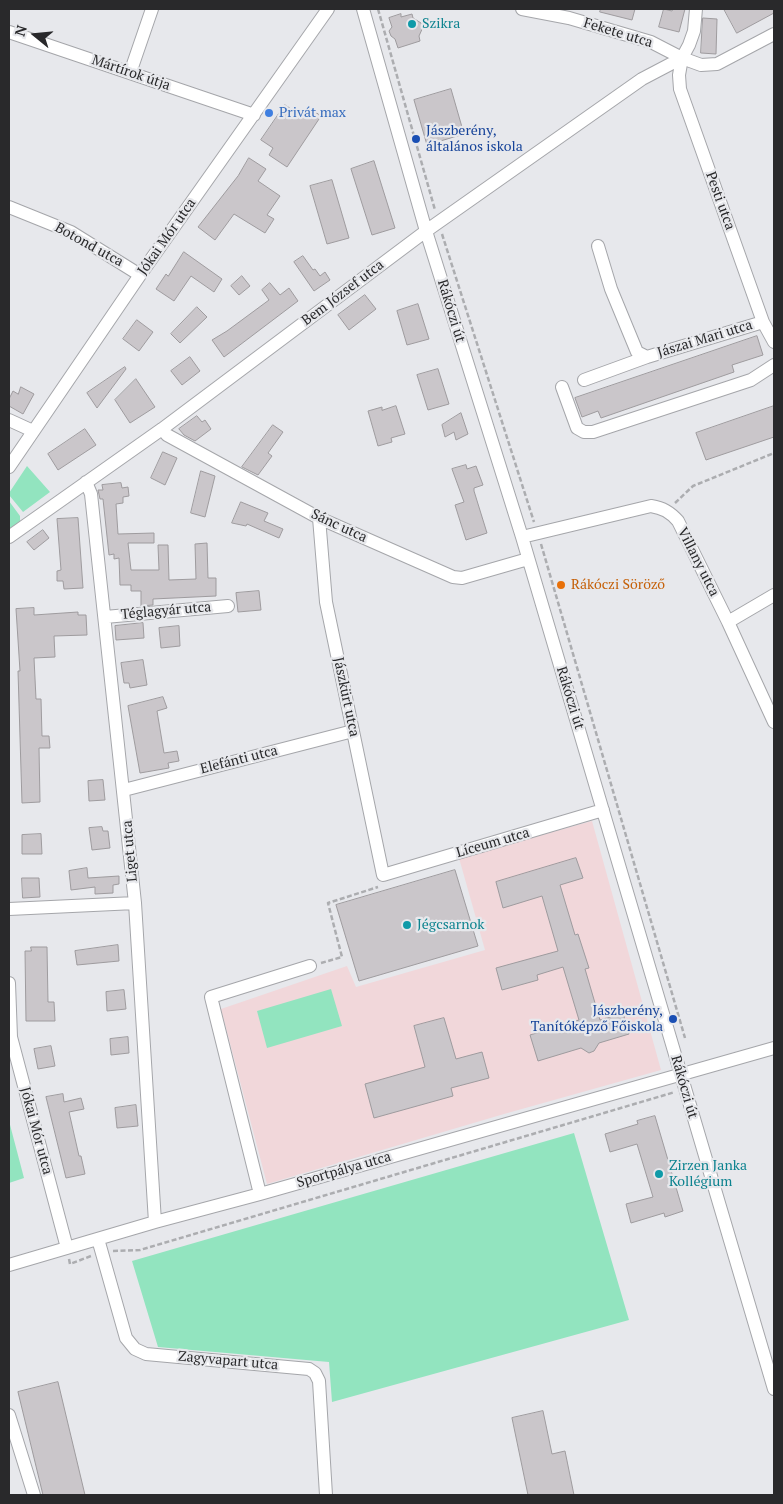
<!DOCTYPE html>
<meta charset="utf-8">
<style>
body{margin:0}
#map{position:relative;width:783px;height:1504px;overflow:hidden;background:#e7e8ec;font-family:"PT Serif",serif}
canvas{display:block}
.frame{position:absolute;inset:0;border:10px solid #29292b;pointer-events:none}
.north{position:absolute;left:10px;top:10px;width:50px;height:50px;-webkit-text-stroke:4px #e7e8ec;paint-order:stroke;rotate:287deg;font-size:14px;font-weight:700;line-height:20px;text-align:center;color:#29292b}
.north::after{content:'';display:block;margin:auto;width:18px;height:22px;background:#29292b;clip-path:polygon(50% 0,100% 100%,50% 72%,0 100%)}
</style>
<div id="map">
<canvas width="783" height="1504"></canvas>
<div class="frame"></div>
<div class="north">N</div>
</div>
<script>
const g = document.querySelector('canvas').getContext('2d');
g.lineJoin = 'round';
function fill(path, color) {
  g.fillStyle = color;
  g.fill(path, 'evenodd');
}
function strokePath(path, color, width, dash) {
  g.strokeStyle = color;
  g.lineWidth = width;
  g.lineCap = dash ? 'butt' : 'round';
  g.setLineDash(dash || []);
  g.stroke(path);
}
function drawText(font, color, halo, rows, align = 'center') {
  g.font = font + ' "PT Serif",serif';
  g.lineWidth = 4.5;
  g.setLineDash([]);
  g.textBaseline = 'middle';
  g.strokeStyle = halo;
  g.fillStyle = color;
  for (const [text, x, y, turn = 0] of rows) {
    g.save();
    g.translate(x, y);
    g.rotate((+turn || 0) * Math.PI / 180);
    g.textAlign = isNaN(turn) ? turn : align;
    if (halo) g.strokeText(text, 0, 0);
    g.fillText(text, 0, 0);
    g.restore();
  }
}
const education = new Path2D(`
 M592,821L661,1070L504,1114L267,1184L221,1009L347,966L356,987L485,950L459,858Z`);
const green = new Path2D(`
 M27,466L50,492L23,512L9,495V493Z
 M9,501L20,516V521L9,531Z
 M331,989L342,1026L267,1048L257,1011Z
 M9,1121L24,1178L9,1183Z
 M574,1133L629,1320L332,1402L329,1362L158,1347L132,1261Z`);
const building = new Path2D(`
 M601,9H635L632,20L600,12Z
 M664,9L672,11L673,9H685L679,32L659,27Z
 M724,9H774V13L737,33Z
 M401,14V17L412,14L413,18L421,23L423,27L419,36L420,41L398,48L395,39L391,36L389,31L392,27L389,18Z
 M703,18L717,19L716,54L701,53Z
 M451,89L464,134L427,145L414,100Z
 M285,105L302,116L308,107L321,116L287,167L269,155L273,148L261,140Z
 M249,158L266,169L258,181L280,196L267,215L274,219L265,233L234,214L215,240L198,227L238,176Z
 M374,161L395,228L372,235L351,169Z
 M332,180L349,238L327,244L310,186Z
 M184,252L222,279L214,292L191,276L174,301L156,289L166,274L168,276Z
 M303,256L313,270L315,269L320,276L325,272L330,280L314,291L294,262Z
 M242,276L250,286L239,295L231,286Z
 M270,283L280,295L289,288L298,301L224,357L212,340L227,331L269,300L262,290Z
 M365,295L376,309L349,330L338,315Z
 M418,304L429,339L407,345L397,311Z
 M197,307L207,317L180,343L171,334Z
 M137,320L153,332L139,351L123,339Z
 M757,336L763,355L732,365L734,372L601,418L598,411L582,417L575,398Z
 M190,357L200,371L182,385L171,371Z
 M125,367L126,369L97,408L87,393Z
 M438,369L449,404L428,410L417,375Z
 M136,379L155,407L130,423L115,400Z
 M21,387L34,394L23,414L9,406V399L13,391L18,394Z
 M396,406L405,434L391,438L392,442L378,446L368,411L382,407V410Z
 M774,406V437L706,460L696,433Z
 M461,413L468,434L456,440L454,432L445,437L442,425Z
 M197,416L202,422L205,420L211,429L195,441L184,435L179,429Z
 M273,425L283,432L268,453L272,456L258,475L242,467Z
 M85,429L96,445L58,470L48,454Z
 M163,452L177,458L165,485L151,478Z
 M466,465L467,469L476,466L483,485L474,488V491L487,533L466,540L455,505L464,502L452,469Z
 M201,471L215,476L205,517L191,513Z
 M121,483L122,488L128,487L129,496L123,497V503L116,504L118,534L154,533V543H128L131,570H159L158,545H168L169,580L196,579L195,544L207,543L208,578H216V596L153,599V605L141,606V591H131V585H120L119,558L114,559V554L109,555L103,499H100L98,490H103L102,485Z
 M241,502L268,513L264,521L283,529L279,538L247,524L246,526L232,523Z
 M78,518L83,588L64,589L63,581H57V571L61,570L57,519Z
 M43,530L49,538L34,550L27,542Z
 M259,591L261,610L238,612L236,593Z
 M34,608V615L78,612V615H86L87,635L54,636L55,657L34,658L36,699H41L42,736H49L50,748H39L40,802L22,803L18,671H20L16,609Z
 M143,623L144,638L116,640L115,626Z
 M179,626L180,646L161,648L159,628Z
 M143,660L147,685L130,688L129,683H124L121,663Z
 M163,697L167,708L157,711L164,753L177,751L179,761L168,763L169,768L140,773L128,706Z
 M103,780L105,800L89,801L88,781Z
 M102,827L103,831H108L110,848L92,850L89,828Z
 M41,834L42,854H22V835Z
 M576,858L583,878L560,885L575,935L578,934L589,968L585,969L600,1020L623,1013L629,1034L599,1043L594,1051L589,1053L581,1048L538,1061L530,1035L579,1020L563,967L537,975L538,980L502,990L496,968L558,951L542,896L503,908L496,882Z
 M87,868L88,878L119,876V884L113,885V893L95,894V887L71,890L69,871Z
 M455,870L478,946L359,981L336,905Z
 M22,878H39L40,897L23,898Z
 M118,945L119,961L77,965L75,951Z
 M31,947H47L48,1002H54L55,1021H26L25,951H31Z
 M124,990L126,1009L107,1011L106,992Z
 M444,1018L456,1059L482,1052L489,1078L451,1088L453,1096L374,1118L365,1084L425,1067L414,1026Z
 M128,1037L129,1053L111,1055L110,1039Z
 M51,1046L55,1066L38,1069L34,1049Z
 M63,1094L64,1102L81,1098L84,1109L69,1112L79,1156H81L85,1174L66,1178L46,1097Z
 M136,1105L138,1126L117,1128L115,1108Z
 M655,1116L683,1211L665,1217L664,1213L631,1223L626,1204L653,1197L637,1144L610,1152L605,1134L638,1124L637,1121Z
 M58,1382L85,1495H43L18,1392Z
 M543,1411L552,1454L565,1451L574,1495H528L512,1418Z`);
const path = new Path2D(`
 M378,9L435,210
 M442,234L534,522
 M675,503L693,486L774,453
 M541,544L685,1038
 M321,963L342,957L328,903L378,887
 M113,1251L140,1250L675,1092
 M69,1259L70,1264L91,1256`);
const minor = new Path2D(`
 M363,9L426,231L522,537L774,1389
 M522,9L569,18L651,42L682,58L701,65L717,64L774,34
 M696,9L694,31L689,45L682,58L679,75L680,89L763,322L774,342
 M9,32L254,115
 M130,73L152,9
 M9,207L71,232L140,275
 M598,246L611,289L637,352L647,357
 M584,380L647,357L763,322
 M562,387L577,428L584,432H593L751,380L774,365
 M9,420L33,431
 M162,429L167,435L319,518L453,577L462,578L528,559
 M9,467L140,275L328,9
 M86,482L91,494L135,903L155,1222
 M319,518L326,602L383,875L603,810
 M9,537L162,429L426,231L642,79L682,58
 M522,537L651,506C663,508 670,512 678,521L728,622L774,722
 M105,617L228,606
 M728,622L774,595
 M124,790L353,731
 M9,909L135,903
 M9,983L11,1037L67,1248
 M260,1194L211,997L310,966
 M98,1239L126,1338L135,1349L146,1354L309,1369L315,1373L319,1381L326,1495
 M9,1265L155,1222L260,1194L774,1048
 M9,1415L34,1495`);
const markers = [
 [412,24,5,"#0f9aa8"],
 [269,113,5,"#3f7fe0"],
 [416,139,5,"#1a4fb4"],
 [561,585,5,"#e8710a"],
 [407,925,5,"#0f9aa8"],
 [673,1019,5,"#1a4fb4"],
 [659,1174,5,"#0f9aa8"]
];
const cultureNames = [
 ["Szikra",422,24],
 ["Jégcsarnok",417,925],
 ["Zirzen Janka",669,1166],
 ["Kollégium",669,1182]
];
const streetNames = [
 ["Fekete utca",618,33,17],
 ["Mártírok útja",131,73,19],
 ["Pesti utca",720,201,70],
 ["Jókai Mór utca",167,237,-55],
 ["Botond utca",89,245,29],
 ["Bem József utca",343,293,-37],
 ["Rákóczi út",451,311,73],
 ["Jászai Mari utca",705,339,-17],
 ["Sánc utca",339,526,25],
 ["Villany utca",698,562,63],
 ["Téglagyár utca",166,611,-5],
 ["Jászkürt utca",346,697,78],
 ["Rákóczi út",570,698,73],
 ["Elefánti utca",239,760,-14],
 ["Líceum utca",493,843,-16],
 ["Liget utca",130,851,-95],
 ["Rákóczi út",684,1087,74],
 ["Jókai Mór utca",36,1131,75],
 ["Sportpálya utca",344,1170,-16],
 ["Zagyvapart utca",228,1361,5]
];
const shopNames = [
 ["Privát max",279,113]
];
const transitNames = [
 ["Jászberény,",426,131],
 ["általános iskola",426,147],
 ["Jászberény,",663,1011,"right"],
 ["Tanítóképző Főiskola",663,1027,"right"]
];
const foodNames = [
 ["Rákóczi Söröző",571,585]
];
fill(education, '#f1d7da');
fill(green, '#92e4bf');
fill(building, '#cac6ca');
strokePath(building, '#9e9b9e', 1);
strokePath(minor, '#a5a6aa', 14);
strokePath(path, '#acadb0', 2.5, [5, 2.5]);
strokePath(minor, '#fff', 12);
for (const [x, y, r, color] of markers) {
  const dot = new Path2D();
  dot.arc(x, y, r, 0, 2 * Math.PI);
  g.fillStyle = color;
  g.fill(dot);
  strokePath(dot, '#e7e8ec', 2);
}
drawText('14px', '#0d838f', '#e7e8ec', cultureNames, 'left');
drawText('14px', '#29292b', '#e7e8ec', streetNames);
drawText('14px', '#366cbe', '#e7e8ec', shopNames, 'left');
drawText('14px', '#164399', '#e7e8ec', transitNames, 'left');
drawText('14px', '#c56008', '#e7e8ec', foodNames, 'left');
</script>
